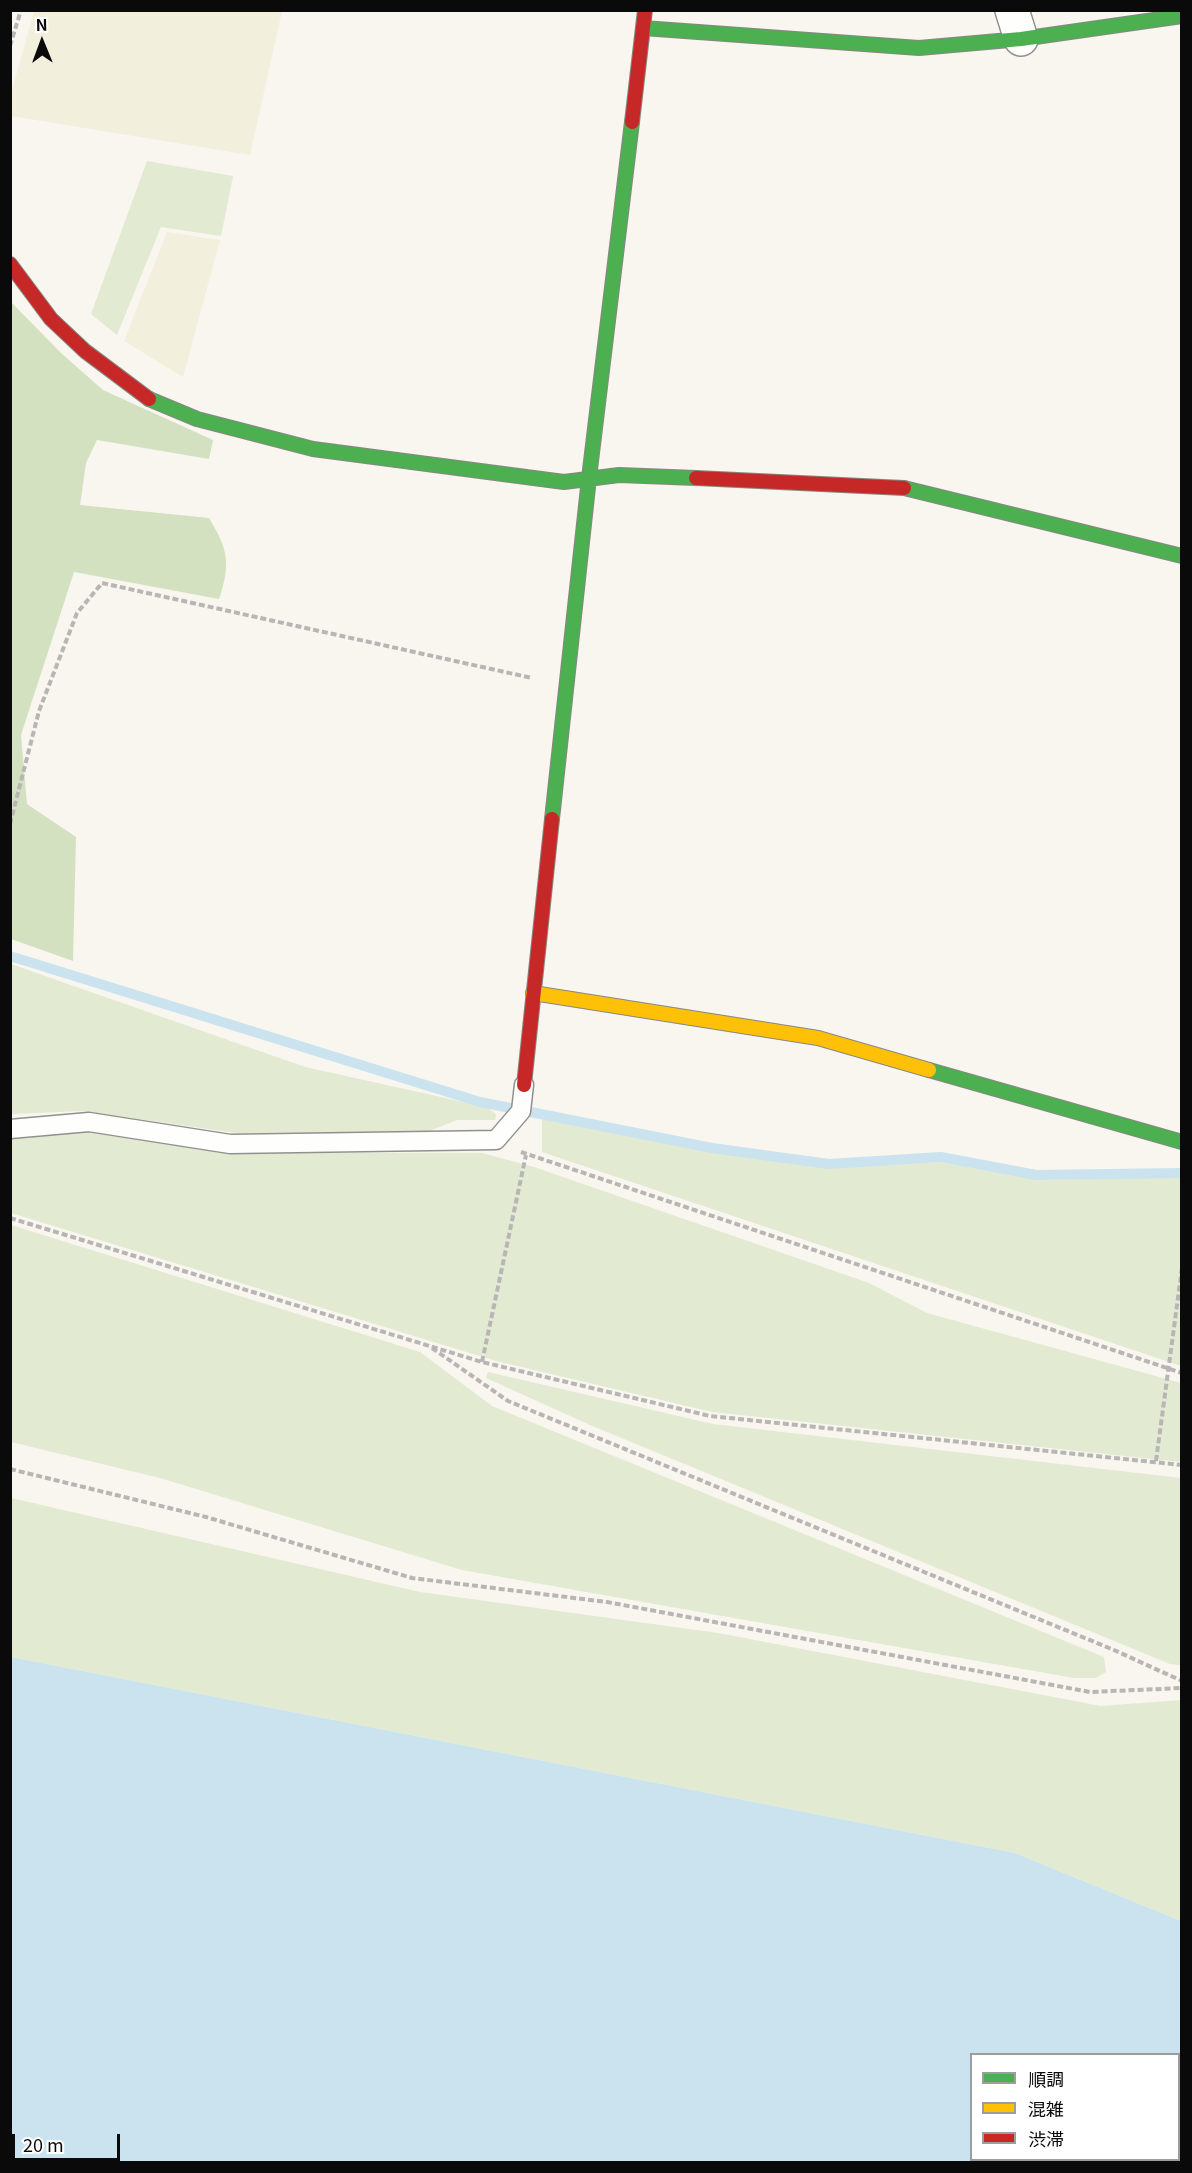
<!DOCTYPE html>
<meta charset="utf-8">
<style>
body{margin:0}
#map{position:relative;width:1192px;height:2173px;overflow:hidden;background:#f8f6ef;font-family:Georgia,"Noto Sans JP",serif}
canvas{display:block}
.frame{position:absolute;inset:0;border:12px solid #0a0a0a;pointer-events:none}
.legend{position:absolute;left:970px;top:2053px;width:210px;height:108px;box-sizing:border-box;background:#fff;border:2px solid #9d9d9d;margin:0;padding:8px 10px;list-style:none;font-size:18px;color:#0a0a0a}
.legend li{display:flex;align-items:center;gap:12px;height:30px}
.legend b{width:30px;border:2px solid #9d9d9d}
.north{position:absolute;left:12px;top:12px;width:60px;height:60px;-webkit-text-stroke:4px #fff;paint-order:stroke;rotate:359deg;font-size:16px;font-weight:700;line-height:24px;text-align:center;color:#0a0a0a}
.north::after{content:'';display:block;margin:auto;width:21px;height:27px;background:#0a0a0a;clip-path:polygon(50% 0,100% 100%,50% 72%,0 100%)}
.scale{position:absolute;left:12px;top:2134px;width:108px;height:27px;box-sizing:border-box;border:3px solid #0a0a0a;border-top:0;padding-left:8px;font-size:18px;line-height:21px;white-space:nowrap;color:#0a0a0a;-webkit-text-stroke:4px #fff;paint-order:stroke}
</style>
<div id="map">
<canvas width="1192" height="2173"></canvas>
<div class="frame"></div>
<ul class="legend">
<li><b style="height:8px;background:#4caf50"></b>順調</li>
<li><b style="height:8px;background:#ffc107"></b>混雑</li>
<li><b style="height:8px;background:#c62828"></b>渋滞</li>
</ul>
<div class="north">N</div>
<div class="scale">20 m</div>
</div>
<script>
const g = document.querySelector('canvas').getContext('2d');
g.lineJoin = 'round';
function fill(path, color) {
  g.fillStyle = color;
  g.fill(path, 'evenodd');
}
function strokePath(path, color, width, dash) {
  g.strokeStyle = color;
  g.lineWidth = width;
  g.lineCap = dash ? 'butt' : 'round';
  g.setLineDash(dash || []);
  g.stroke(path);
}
const farmland = new Path2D(`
 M34,11H282L250,155L11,116V94Z
 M167,232L220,240L183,377L124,341Z`);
const green = new Path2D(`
 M147,161L233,176L221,236L161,227L117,335L91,314Z
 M11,964L305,1067L486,1107L496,1114L495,1120H457L427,1132L236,1133L83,1111L11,1114Z
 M542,1119L712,1152L825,1168L940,1162L1038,1180L1181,1176V1366L542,1152Z
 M86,1132L229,1153H482L534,1167L869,1283L927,1313L1181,1383V1462L712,1412L496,1361L11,1213V1136Z
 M11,1225L420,1352L492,1406L1104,1657L1106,1672L1096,1678H1074L462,1570L160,1478L11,1442Z
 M488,1372L713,1424L1181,1478V1665L1170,1664L590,1425L486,1378Z
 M11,1498L420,1592L718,1633L1101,1706L1181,1700V1921L1015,1853L11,1657Z`);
const forest = new Path2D(`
 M10,301L61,353L103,390L213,440L209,459L97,440L86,463L80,505L209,518C228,549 231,564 219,599L74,572L21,735L27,804L76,837L73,961L11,939Z`);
const water = new Path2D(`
 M11,1657L1015,1853L1181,1921V2162H11ZM972,2054H1178V2160H972Z`);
const stream = new Path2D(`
 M10,956L480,1102L712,1148L829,1164L941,1157L1036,1175L1182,1173`);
const path = new Path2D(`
 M10,46L21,10
 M10,824L39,711L77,613L102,583L532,678
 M521,1152L1182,1373
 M10,1218L482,1362L710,1416L1182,1465
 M432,1348L508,1401L1114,1650L1182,1681
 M482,1362L526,1155
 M1156,1461L1182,1268
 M10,1469L206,1517L412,1578L607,1602L1090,1692L1182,1688`);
const lane = new Path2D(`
 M10,1129L89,1122L230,1144L496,1140L521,1111L524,1085`);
const street = new Path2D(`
 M1012,10L1021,39`);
const fast = new Path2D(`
 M643,28L919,48L1021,39L1182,16
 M149,399L197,419L313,449L564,482L619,475L696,478
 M904,488L1182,556
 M552,819L589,478L632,122
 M929,1070L1182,1142`);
const slow = new Path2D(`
 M533,993L818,1038L929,1070`);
const jam = new Path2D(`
 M632,122L645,10
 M10,264L51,319L85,351L149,399
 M696,478L904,488
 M524,1085L552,819`);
fill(farmland, '#f2efdd');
fill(green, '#e2ead1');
fill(forest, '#d3e1c1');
fill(water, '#cae3ee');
strokePath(stream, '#cae3ee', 10);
strokePath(lane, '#91908d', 21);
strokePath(street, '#91908d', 36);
strokePath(fast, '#888784', 16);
strokePath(slow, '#888784', 16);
strokePath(jam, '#888784', 16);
strokePath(path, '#b7b6b5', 4, [6, 3]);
strokePath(lane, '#fefefd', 18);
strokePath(street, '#fefefd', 33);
strokePath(fast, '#4caf50', 14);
strokePath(slow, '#ffc107', 14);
strokePath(jam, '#c62828', 14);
</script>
